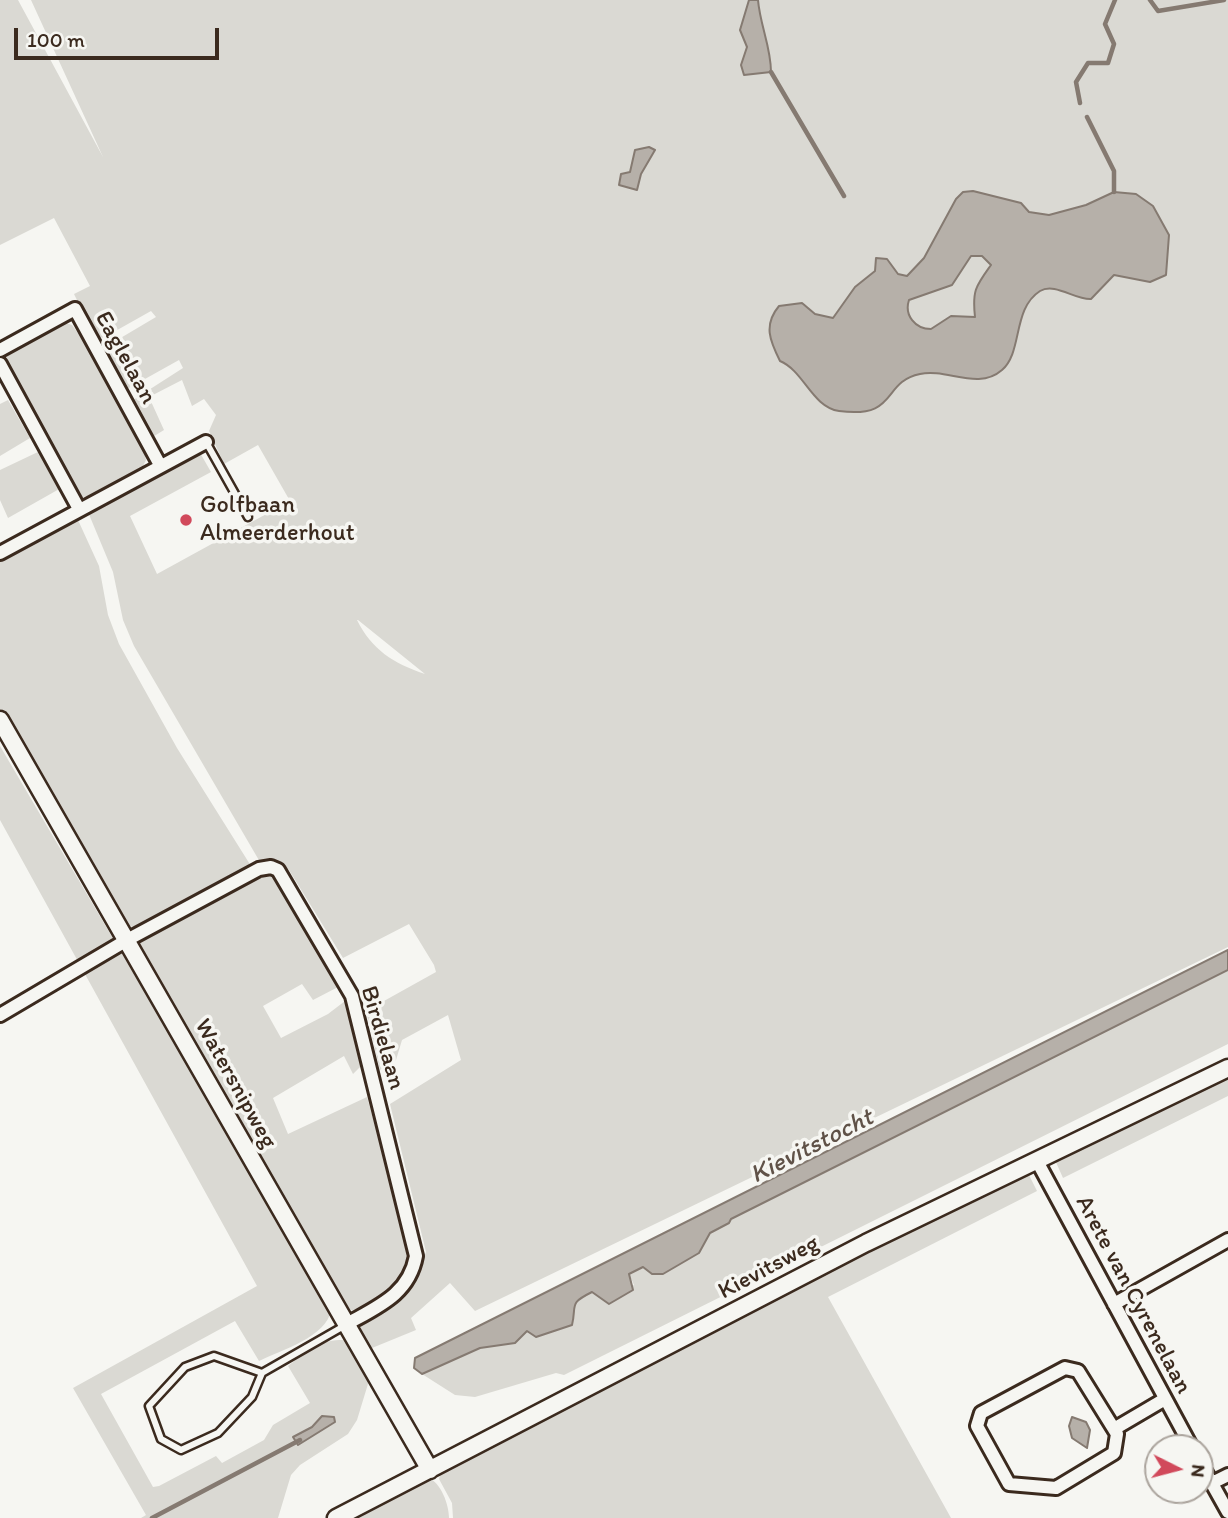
<!DOCTYPE html>
<style>
body{margin:0}
#map{position:relative;width:1228px;height:1518px;overflow:hidden;background:#f6f6f2;font-family:Itim,sans-serif}
canvas{display:block}
.north{position:absolute;left:1144px;top:1434px;width:70px;height:70px;box-sizing:border-box;background:#f6f6f2;border:2px solid #aba49d;border-radius:50%;rotate:96deg;font-size:19px;font-weight:700;line-height:28px;text-align:center;color:#3b2a1e}
.north::after{content:'';display:block;margin:auto;width:24px;height:32px;background:#d1495b;clip-path:polygon(50% 0,100% 100%,50% 72%,0 100%)}
.scale{position:absolute;left:14px;top:28px;width:205px;height:32px;box-sizing:border-box;border:4px solid #3b2a1e;border-top:0;padding-left:9px;font-size:21px;line-height:24px;white-space:nowrap;color:#3b2a1e;-webkit-text-stroke:5px #f6f6f2;paint-order:stroke}
</style>
<div id="map">
<canvas width="1228" height="1518"></canvas>
<div class="north">N</div>
<div class="scale">100 m</div>
</div>
<script>
const g = document.querySelector('canvas').getContext('2d');
g.lineJoin = 'round';
function fill(path, color) {
  g.fillStyle = color;
  g.fill(path, 'evenodd');
}
function strokePath(path, color, width, dash) {
  g.strokeStyle = color;
  g.lineWidth = width;
  g.lineCap = dash ? 'butt' : 'round';
  g.setLineDash(dash || []);
  g.stroke(path);
}
function drawText(font, color, halo, rows, align = 'center') {
  g.font = font + ' Itim,sans-serif';
  g.lineWidth = 7;
  g.setLineDash([]);
  g.textBaseline = 'middle';
  g.strokeStyle = halo;
  g.fillStyle = color;
  for (const [text, x, y, turn = 0] of rows) {
    g.save();
    g.translate(x, y);
    g.rotate((+turn || 0) * Math.PI / 180);
    g.textAlign = isNaN(turn) ? turn : align;
    if (halo) g.strokeText(text, 0, 0);
    g.fillText(text, 0, 0);
    g.restore();
  }
}
const green = new Path2D(`
 M0,0H18L103,157L31,0H1228V947L475,1311L450,1283L411,1318L416,1330L372,1348L359,1333L363,1318L403,1296L414,1283L426,1252L390,1104L461,1060L448,1015L402,1040L396,1060L380,1070L366,1011L436,972L434,965L409,924L343,958L289,870L277,862H260L134,646L123,620L113,572L88,512L199,451L211,472L130,516L157,574L290,501L258,445L224,464L209,431L216,415L204,399L192,406L182,380L149,397L164,430L151,438L130,402L183,368L179,360L127,389L102,349L156,317L151,311L103,338L94,335L74,294L90,286L54,218L0,245ZM357,620H358L425,674C393,663 372,650 357,620Z
 M63,322L72,325L86,344L143,447L146,460L141,470L91,496L82,497L75,491L6,365L8,350Z
 M8,400L30,438L0,456V404Z
 M40,451L61,488L8,518L0,500V470Z
 M78,520L99,566L108,615L119,644L177,748L251,866L138,927L125,926L0,709V560Z
 M0,746L331,1310C327,1337 281,1350 259,1361L235,1321L101,1394L153,1487L159,1486L216,1456L222,1463L264,1440L273,1425L310,1403L288,1366C305,1353 328,1334 350,1342L371,1374L357,1420L348,1434L300,1465L291,1475L278,1518H141L146,1515L73,1388L257,1286L0,820Z
 M265,873L275,876L315,948L340,986L313,1000L302,984L263,1006L281,1038L328,1014L345,1001L362,1065L353,1074L344,1056L273,1098L288,1134L367,1097L412,1255C410,1262 408,1270 405,1276C395,1293 365,1315 345,1309L137,945L143,937Z
 M1228,970V1044L564,1375L556,1373L475,1397L455,1395L422,1374L480,1348L515,1343L527,1331L532,1332L574,1321L571,1309L576,1300L592,1292L601,1296L634,1285L629,1274L643,1267L699,1253L710,1233L729,1223L731,1219Z
 M1228,1073V1096L1063,1178L1055,1160Z
 M1028,1173L1037,1191L828,1297L951,1518H453L452,1503L439,1479L441,1471L803,1283Z
 M428,1478C441,1482 449,1505 449,1518H351Z`);
const water = new Path2D(`
 M749,0H758C760,25 771,47 771,72L744,75L741,65L747,47L740,30Z
 M649,147L655,150L641,174L637,190L619,185L621,174L630,172L635,150Z
 M973,191L1021,203L1029,212L1049,215L1086,205L1114,192L1136,194L1153,206L1169,235L1166,275L1150,282L1114,275L1091,299C1075,300 1055,282 1040,291C1012,309 1023,352 1002,370C978,391 947,368 920,374C881,382 899,419 839,411C812,407 804,371 780,361C770,341 763,325 779,306L802,303L815,314L833,318L855,287L875,271L876,258L887,259L898,274L907,276L924,258L956,199L963,192ZM971,256H982L991,265C976,286 972,290 975,317L951,316L931,329C915,329 904,315 909,300L952,285Z
 M1228,950V970L731,1219L729,1223L710,1233L699,1253L663,1274H652L643,1267L629,1274L633,1290L609,1304L592,1292C568,1304 577,1304 572,1325L536,1337L527,1331L515,1343L480,1348L422,1374L414,1368L415,1358Z
 M322,1416L334,1417L335,1422L298,1445L293,1437L312,1427Z
 M1072,1417L1086,1422L1090,1430L1087,1448L1072,1438L1069,1426Z`);
const stream = new Path2D(`
 M1150,0L1158,11L1224,0
 M771,72L844,196
 M1080,103L1076,82L1088,63H1108L1114,44L1105,24L1115,0
 M1087,117L1114,171V192
 M152,1518L300,1440`);
const lane = new Path2D(`
 M206,442L248,517
 M262,1373L214,1356L185,1367L149,1406L161,1439L181,1450L218,1433L252,1397L262,1373L344,1326`);
const street = new Path2D(`
 M0,350L75,309L160,465
 M0,364L79,509
 M0,553L206,442
 M0,1015L127,940L259,869L271,867L278,870L352,996L416,1256C409,1294 379,1306 347,1324
 M1037,1161L1192,1448
 M1114,1304L1228,1240
 M1065,1368L1078,1371L1117,1434L1114,1453L1056,1488L1009,1484L977,1426L981,1413Z
 M1114,1429L1165,1399
 M1200,1462L1228,1512
 M1212,1483L1228,1475`);
const secondary = new Path2D(`
 M0,720L430,1470
 M336,1518L866,1243L1228,1068`);
const markers = [
 [186,520,7,"#d1495b"]
];
const streetNames = [
 ["Eaglelaan",125,358,61],
 ["Birdielaan",382,1038,74],
 ["Watersnipweg",235,1084,61],
 ["Kievitsweg",769,1268,-28],
 ["Arete van Cyrenelaan",1133,1295,62]
];
const poiNames = [
 ["Golfbaan",200,506],
 ["Almeerderhout",200,534]
];
const waterNames = [
 ["Kievitstocht",812,1147,-27]
];
fill(green, '#dad9d3');
fill(water, '#b6b0a9');
strokePath(water, '#857a71', 2);
strokePath(stream, '#857a71', 4.5);
strokePath(lane, '#3b2a1e', 11);
strokePath(street, '#3b2a1e', 18);
strokePath(secondary, '#3b2a1e', 21);
strokePath(lane, '#f6f6f2', 6);
strokePath(street, '#f6f6f2', 12);
strokePath(secondary, '#f6f6f2', 16);
for (const [x, y, r, color] of markers) {
  const dot = new Path2D();
  dot.arc(x, y, r, 0, 2 * Math.PI);
  g.fillStyle = color;
  g.fill(dot);
  strokePath(dot, '#f6f6f2', 2.5);
}
drawText('24px', '#3b2a1e', '#f6f6f2', streetNames);
drawText('24px', '#3b2a1e', '#f6f6f2', poiNames, 'left');
drawText('italic 26px', '#605248', '#f6f6f2', waterNames);
</script>
